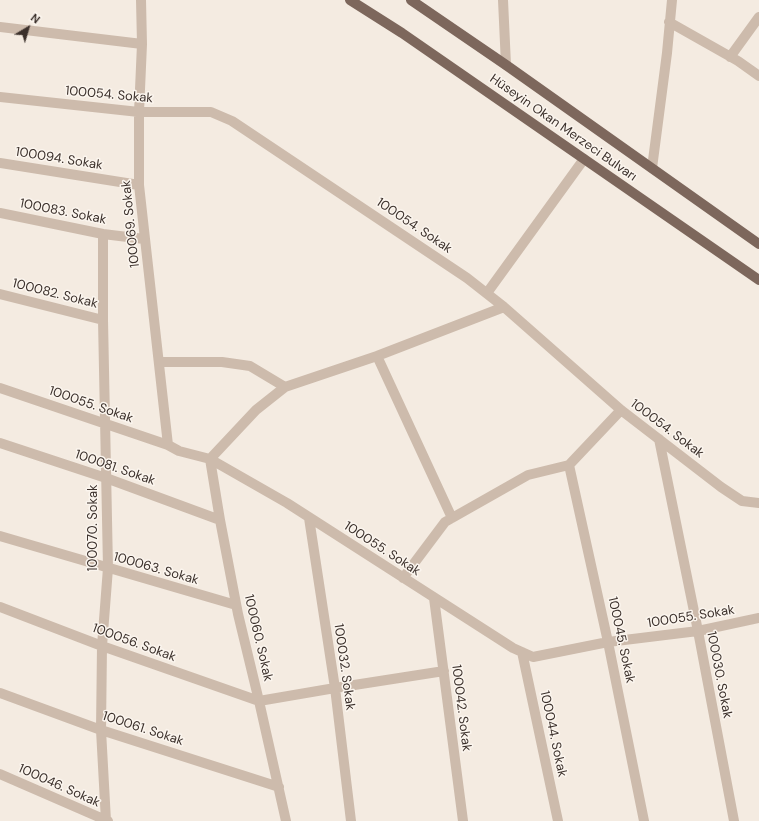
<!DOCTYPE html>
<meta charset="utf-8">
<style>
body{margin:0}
#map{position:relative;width:759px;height:821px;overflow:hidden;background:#f4ebe1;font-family:"DM Sans",sans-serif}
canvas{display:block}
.north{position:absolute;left:8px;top:8px;width:40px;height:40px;-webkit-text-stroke:3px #fbf5ee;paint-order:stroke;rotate:38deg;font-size:11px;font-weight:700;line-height:16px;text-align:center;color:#3b302b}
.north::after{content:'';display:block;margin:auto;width:14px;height:18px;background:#3b302b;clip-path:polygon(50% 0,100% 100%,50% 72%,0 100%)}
</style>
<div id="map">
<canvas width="759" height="821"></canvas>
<div class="north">N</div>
</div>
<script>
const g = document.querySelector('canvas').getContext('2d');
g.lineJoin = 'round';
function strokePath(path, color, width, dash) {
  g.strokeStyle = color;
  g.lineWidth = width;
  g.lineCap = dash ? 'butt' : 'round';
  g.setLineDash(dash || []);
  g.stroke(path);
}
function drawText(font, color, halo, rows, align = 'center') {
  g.font = font + ' "DM Sans",sans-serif';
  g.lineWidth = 3;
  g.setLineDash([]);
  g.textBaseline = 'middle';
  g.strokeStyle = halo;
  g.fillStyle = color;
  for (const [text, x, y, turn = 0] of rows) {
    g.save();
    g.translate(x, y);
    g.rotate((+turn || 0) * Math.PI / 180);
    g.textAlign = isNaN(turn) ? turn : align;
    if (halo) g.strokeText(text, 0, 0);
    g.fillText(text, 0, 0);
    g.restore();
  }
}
const minor = new Path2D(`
 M141,0L142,44L139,112V185L168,445
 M503,0L506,65
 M669,22L738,61L759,76
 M0,27L142,44
 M730,57L759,17
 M0,97L139,112H211L232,121L467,278L504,307L621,410L721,487L742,501L759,503
 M0,163L139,185
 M652,168L667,53L672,0
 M0,213L103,234L144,239
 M103,234V320L108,568L102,646L101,730L106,821
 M487,293L584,159
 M0,294L103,320
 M377,356L452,518
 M159,362H222L250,366L285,387
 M0,388L168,445L179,451L210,459L287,503L513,648L533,657L608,642L698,631L759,618
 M659,439L698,631L734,821
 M0,443L106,478L220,520
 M569,465L608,642L644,821
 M309,518L335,688L351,821
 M0,536L236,605
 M403,578L445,522L528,475L569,465L621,410
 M434,598L463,821
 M0,607L102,646L259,701L335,688L444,671
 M522,652L558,821
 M0,693L101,730L279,787
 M0,774L108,821
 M286,821L259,701L238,614L220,520L210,459L256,410L285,387L377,356L504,307`);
const primary = new Path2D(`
 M350,0L402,33L759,280
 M411,0L506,65L759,244`);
const streetNames = [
 ["100054. Sokak",109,95,5],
 ["Hüseyin Okan Merzeci Bulvarı",563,128,35],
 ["100094. Sokak",59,159,9],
 ["100083. Sokak",63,212,11],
 ["100069. Sokak",131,224,-96],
 ["100054. Sokak",414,226,34],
 ["100082. Sokak",55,294,14],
 ["100055. Sokak",91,405,19],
 ["100054. Sokak",667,429,37],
 ["100081. Sokak",115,468,19],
 ["100070. Sokak",94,528,-90],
 ["100055. Sokak",382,549,33],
 ["100063. Sokak",156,569,16],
 ["100055. Sokak",691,617,-9],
 ["100060. Sokak",258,638,77],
 ["100045. Sokak",621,640,78],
 ["100056. Sokak",134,643,20],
 ["100032. Sokak",344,667,82],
 ["100030. Sokak",719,675,79],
 ["100042. Sokak",461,708,83],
 ["100061. Sokak",143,729,18],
 ["100044. Sokak",553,734,78],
 ["100046. Sokak",59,786,24]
];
strokePath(minor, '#cdbbac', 10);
strokePath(primary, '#7d675c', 10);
drawText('13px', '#3b302b', '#fbf5ee', streetNames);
</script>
